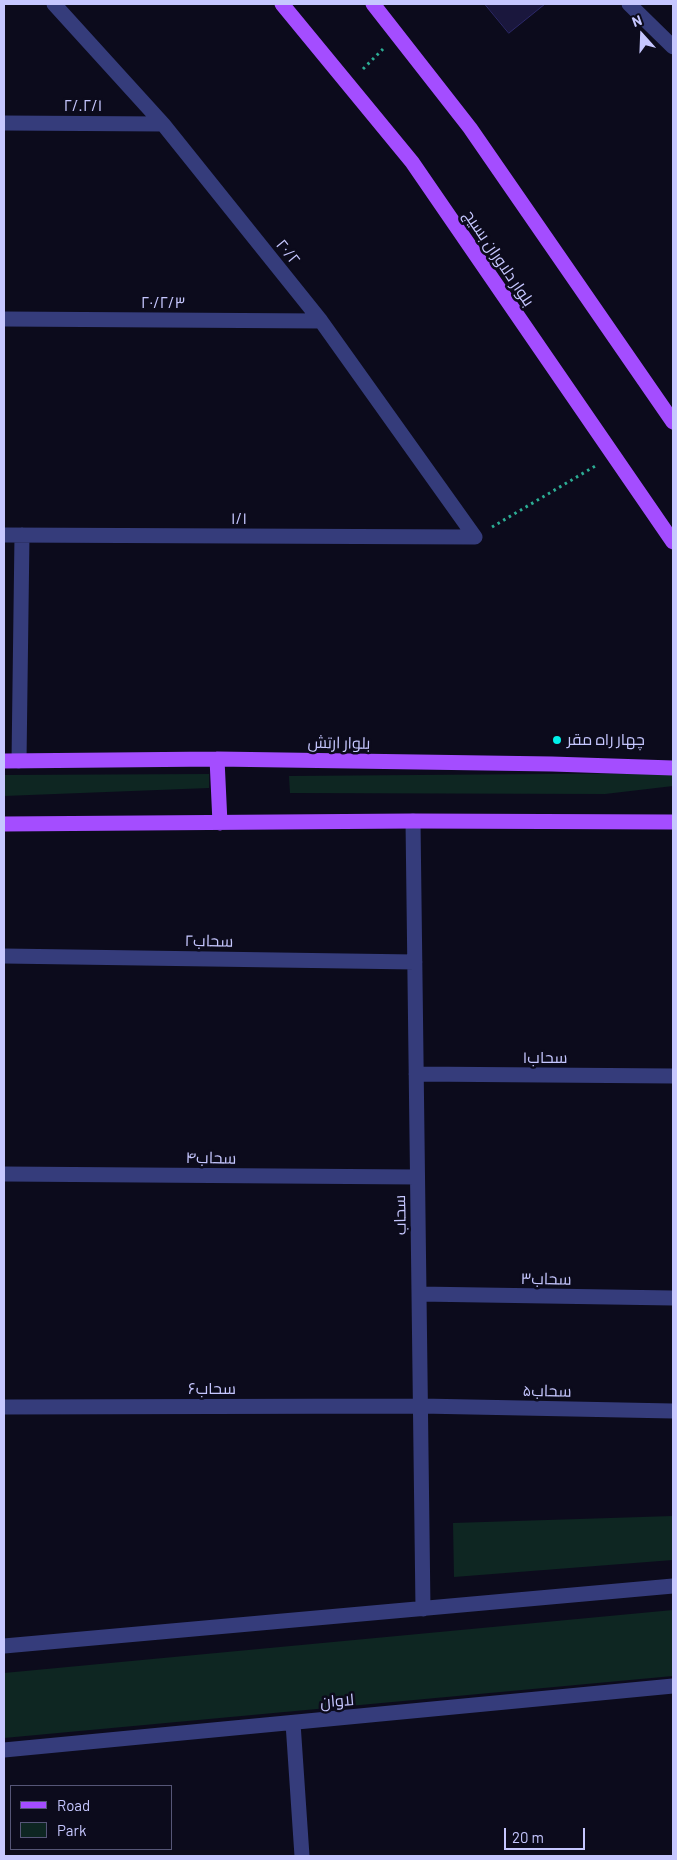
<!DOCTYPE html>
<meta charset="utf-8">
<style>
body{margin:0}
#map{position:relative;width:677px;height:1860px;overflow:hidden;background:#0c0b1c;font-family:Barlow,sans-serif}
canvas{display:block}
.frame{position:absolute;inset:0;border:5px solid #c6c7ff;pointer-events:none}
.legend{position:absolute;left:10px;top:1785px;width:162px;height:65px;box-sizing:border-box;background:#0c0b1c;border:1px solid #565677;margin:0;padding:6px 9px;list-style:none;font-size:15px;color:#c6c7ff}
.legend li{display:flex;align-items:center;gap:10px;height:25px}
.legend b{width:25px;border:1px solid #565677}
.north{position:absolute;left:617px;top:10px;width:50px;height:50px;-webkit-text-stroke:4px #0c0b1c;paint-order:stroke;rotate:340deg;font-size:14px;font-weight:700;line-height:20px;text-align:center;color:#c6c7ff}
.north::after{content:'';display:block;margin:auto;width:18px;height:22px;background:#c6c7ff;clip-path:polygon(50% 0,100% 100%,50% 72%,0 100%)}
.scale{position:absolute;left:504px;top:1828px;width:81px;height:22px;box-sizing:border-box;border:2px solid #c6c7ff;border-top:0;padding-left:6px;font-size:15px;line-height:18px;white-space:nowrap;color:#c6c7ff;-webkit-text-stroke:4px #0c0b1c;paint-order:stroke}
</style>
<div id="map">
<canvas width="677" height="1860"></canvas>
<div class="frame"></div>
<ul class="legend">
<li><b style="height:6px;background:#a44dff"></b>Road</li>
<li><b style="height:14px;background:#0e2622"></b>Park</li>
</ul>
<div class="north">N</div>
<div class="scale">20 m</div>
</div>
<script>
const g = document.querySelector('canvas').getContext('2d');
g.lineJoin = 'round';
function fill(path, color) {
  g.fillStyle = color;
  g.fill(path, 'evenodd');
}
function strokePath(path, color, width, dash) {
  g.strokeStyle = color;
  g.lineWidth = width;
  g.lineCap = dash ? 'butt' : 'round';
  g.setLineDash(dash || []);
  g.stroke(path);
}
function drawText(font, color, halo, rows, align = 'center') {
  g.font = font + ' Barlow,Cairo,sans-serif';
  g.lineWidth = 5;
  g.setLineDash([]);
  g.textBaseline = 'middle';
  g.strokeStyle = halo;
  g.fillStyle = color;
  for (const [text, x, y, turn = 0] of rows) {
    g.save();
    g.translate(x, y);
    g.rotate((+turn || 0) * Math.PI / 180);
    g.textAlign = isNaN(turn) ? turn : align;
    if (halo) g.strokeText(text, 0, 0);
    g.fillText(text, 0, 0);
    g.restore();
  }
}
const green = new Path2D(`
 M673,773V786L605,794L290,793L289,776Z
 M209,774V788L4,796V775Z
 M673,1516V1560L454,1577L453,1523Z
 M673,1610V1676L4,1738V1673Z`);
const building = new Path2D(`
 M485,4H545L509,33Z`);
const path = new Path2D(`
 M363,69L383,49
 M492,527L597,465`);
const minor = new Path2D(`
 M54,4L163,124L321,321L475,537
 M629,4L673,47
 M4,123L163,124
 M4,319L321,321
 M4,535L475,537
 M19,761L22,535
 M413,821L423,1609
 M4,956L415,962
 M416,1074L673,1076
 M4,1174L417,1177
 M419,1294L673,1298
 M4,1407L421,1406L673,1411
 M4,1646L673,1586
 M293,1723L302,1856
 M4,1750L673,1686`);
const major = new Path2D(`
 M282,4L412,162L673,542
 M373,4L470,128L673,422
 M217,759L220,823
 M4,761L217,759L552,764L673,768
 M4,824L413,821L673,822`);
const markers = [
 [557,740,5,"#00f1e9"]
];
const streetNames = [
 ["۲/.۲/۱",83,106],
 ["۲۰/۲",288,252,51],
 ["بلوار دلاوران بسیج",499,258,56],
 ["۲۰/۲/۳",163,303],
 ["۱/۱",239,519],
 ["بلوار ارتش",339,743,1],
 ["۲سحاب",209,941,1],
 ["۱سحاب",545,1058],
 ["۴سحاب",211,1158,1],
 ["سحاب",400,1215,-91],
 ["۳سحاب",546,1279,1],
 ["۶سحاب",212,1389],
 ["۵سحاب",547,1391,1],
 ["لاوان",337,1701,-5]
];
const poiNames = [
 ["چهار راه مقر",567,740]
];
fill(green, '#0e2622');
fill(building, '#1a173d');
strokePath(building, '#2d2969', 1);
strokePath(path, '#2cad94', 3, [2.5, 4]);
strokePath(minor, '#353c7b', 15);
strokePath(major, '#a44dff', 15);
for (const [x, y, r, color] of markers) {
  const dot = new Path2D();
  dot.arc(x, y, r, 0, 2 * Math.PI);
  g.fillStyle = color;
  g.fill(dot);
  strokePath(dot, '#0c0b1c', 2);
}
drawText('16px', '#c6c7ff', '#0c0b1c', streetNames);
drawText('16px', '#c6c7ff', '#0c0b1c', poiNames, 'left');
</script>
